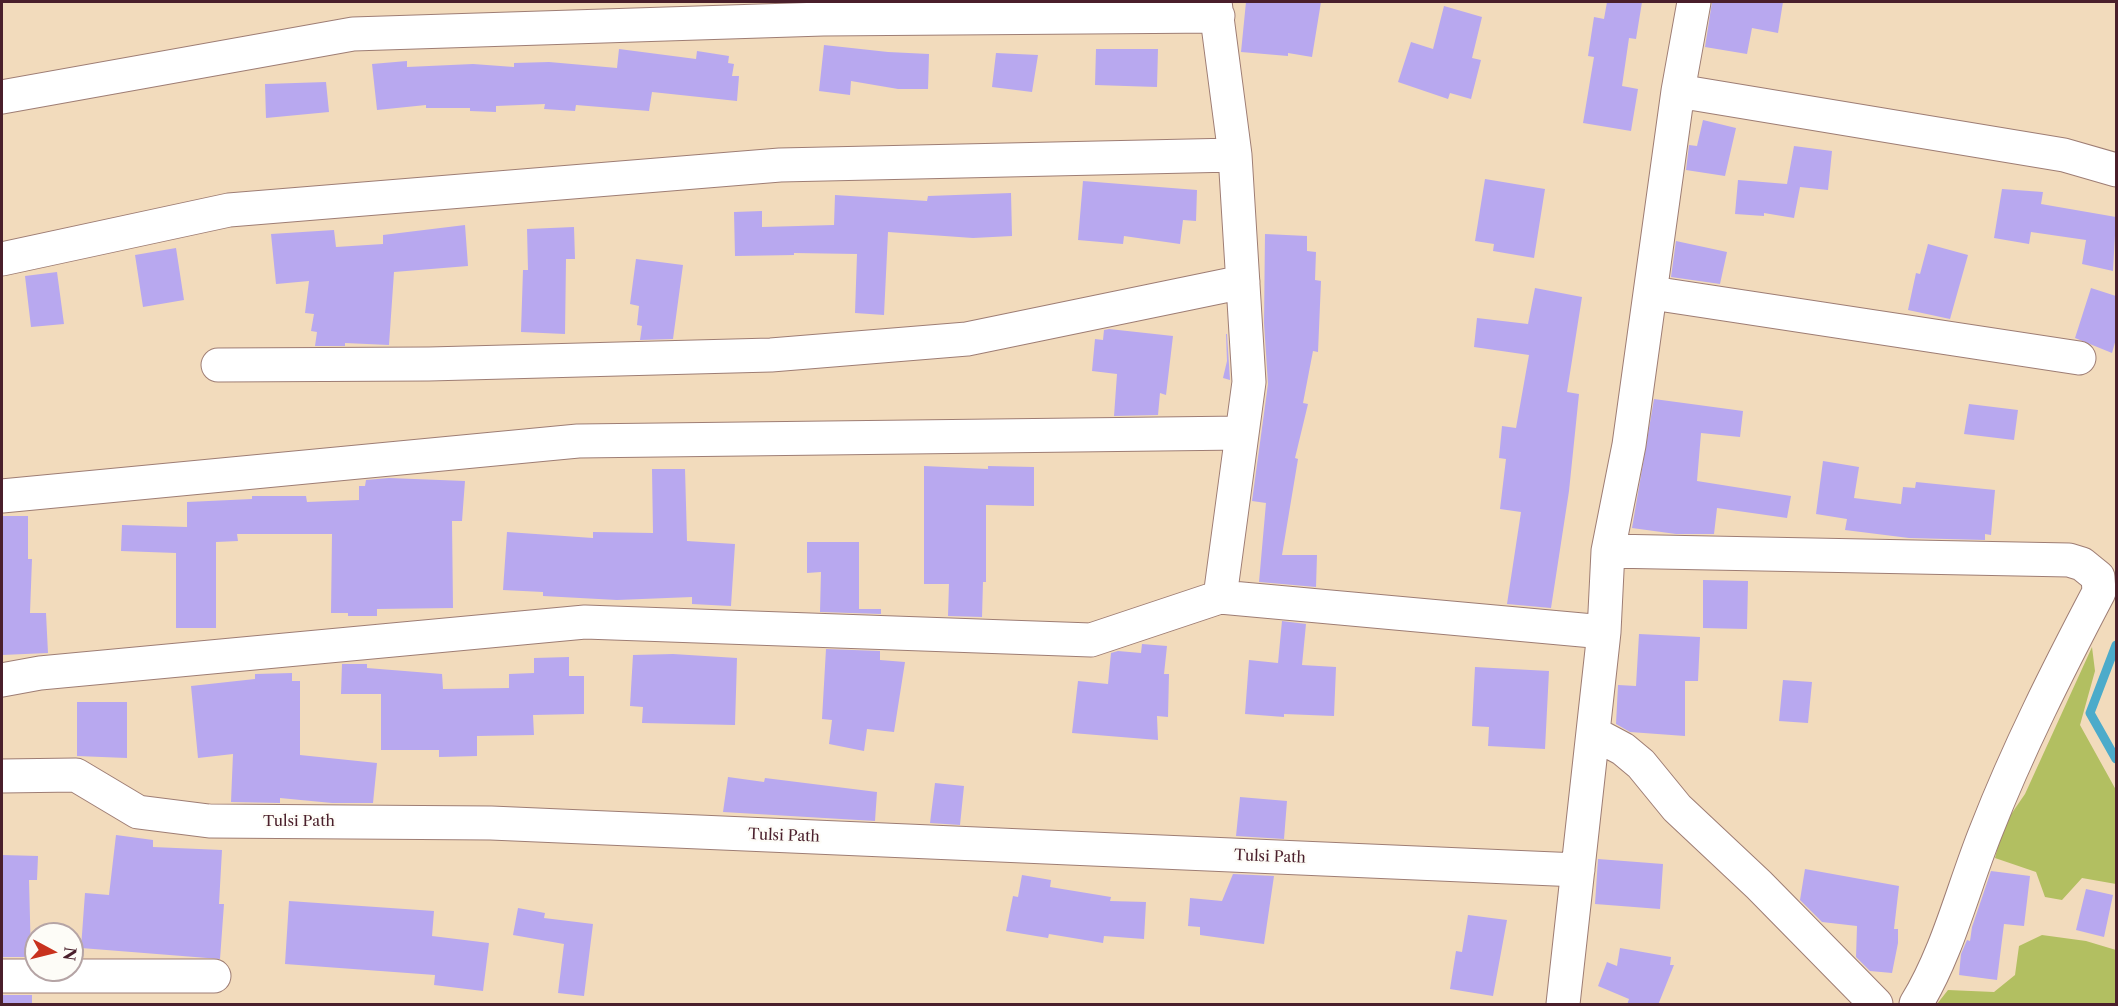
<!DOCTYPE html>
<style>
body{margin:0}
#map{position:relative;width:2118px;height:1006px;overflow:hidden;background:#f2dbbc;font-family:"Libre Caslon Text",serif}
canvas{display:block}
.frame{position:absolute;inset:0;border:3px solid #4a1f2b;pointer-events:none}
.north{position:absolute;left:24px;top:922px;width:60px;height:60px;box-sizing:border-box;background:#fdfcf7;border:2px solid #b5a4a5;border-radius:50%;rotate:97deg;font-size:16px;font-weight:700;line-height:24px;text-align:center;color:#4a1f2b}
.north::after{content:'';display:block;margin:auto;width:21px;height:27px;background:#c8321e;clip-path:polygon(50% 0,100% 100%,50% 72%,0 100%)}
</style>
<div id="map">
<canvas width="2118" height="1006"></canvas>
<div class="frame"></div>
<div class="north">N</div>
</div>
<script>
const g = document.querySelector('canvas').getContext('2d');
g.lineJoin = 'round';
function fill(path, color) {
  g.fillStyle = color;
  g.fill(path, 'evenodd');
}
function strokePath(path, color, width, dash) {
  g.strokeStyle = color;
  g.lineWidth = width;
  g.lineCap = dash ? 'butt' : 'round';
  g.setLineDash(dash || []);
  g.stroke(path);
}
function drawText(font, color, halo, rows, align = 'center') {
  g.font = font + ' "Libre Caslon Text",serif';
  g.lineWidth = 4.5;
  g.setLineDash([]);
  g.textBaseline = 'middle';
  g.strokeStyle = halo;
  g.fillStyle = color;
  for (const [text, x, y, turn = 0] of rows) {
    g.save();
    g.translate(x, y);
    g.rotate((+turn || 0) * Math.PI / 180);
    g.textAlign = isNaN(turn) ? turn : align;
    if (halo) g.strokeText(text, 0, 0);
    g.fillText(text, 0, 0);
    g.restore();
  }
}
const green = new Path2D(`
 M2092,647L2095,671L2080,725L2116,790V884L2082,878L2062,900L2045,897L2036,872L1995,858L2003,826L2025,794Z
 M2042,935L2086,941L2116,950V1004H1937L1948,990L1994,992L2015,975L2019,946Z`);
const stream = new Path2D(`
 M2116,645L2090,713L2116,759`);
const building = new Path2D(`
 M1246,2H1321L1312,57L1288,53V56L1241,52Z
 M1607,2H1642L1636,39L1629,38L1622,86L1638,89L1631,131L1583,123L1594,57L1588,56L1594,17L1604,19Z
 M1712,2H1783L1778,33L1752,28L1747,54L1705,47Z
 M1444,6L1482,17L1472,58L1481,60L1471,99L1450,93L1448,99L1398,82L1411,42L1433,49Z
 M824,45L888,52L929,54L928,89H898L851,81L850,95L819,91Z
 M619,49L696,59L697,51L729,56L728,63L734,64L732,76H739L737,101L652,92L649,111L576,105L575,111L544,109L545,104L496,106V112L470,111V108H426V105L377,110L372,64L407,61V67L473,64L514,67V63L549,62L617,68Z
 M1096,49H1158L1157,87L1095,85Z
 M996,53L1038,55L1032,92L992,87Z
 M326,82L329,112L266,118L265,84Z
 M1703,120L1736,128L1725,176L1686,170L1689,145L1697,146Z
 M1794,146L1832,151L1828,190L1800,187L1794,218L1764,213V216L1735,214L1738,180L1787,184Z
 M1485,179L1545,189L1534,258L1493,251L1494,244L1475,241Z
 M1083,181L1197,190L1196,221L1183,220L1180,244L1124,236L1123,244L1078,240Z
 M2002,189L2043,192L2041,204L2116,217L2113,271L2082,264L2086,240L2031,232L2029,244L1994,238Z
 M1011,193L1012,236L973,238L888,232L884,315L855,313L857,254L794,253V255L735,256L734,212L762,211V227L834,225L835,195L927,201L928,196Z
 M465,225L468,266L394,272L389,345L345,343V346H315L317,332L311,331L314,314L305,313L309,281L276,284L271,234L334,230L336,247L383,244V235Z
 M574,227L575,259H566L565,334L521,332L523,270H528L527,229Z
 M1265,234L1307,236V251L1316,252L1315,280L1321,281L1318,352L1313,351L1303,403L1308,404L1295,458L1298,459L1282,555H1317L1316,587L1259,582L1266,503L1252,501L1268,384L1264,323Z
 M1676,241L1727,252L1720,284L1671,277Z
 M1928,244L1968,255L1950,319L1908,310L1916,273L1920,274Z
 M176,248L184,300L143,307L135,255Z
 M636,259L683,265L673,339L640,340L642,326L637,325L639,306L630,304Z
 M57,272L64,324L31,327L25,276Z
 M1535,288L1582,297L1567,392L1579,394L1569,491L1551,608L1507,604L1521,512L1500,509L1506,459L1499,458L1502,426L1516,428L1529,355L1474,347L1477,318L1528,324Z
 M2091,288L2116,296V339L2112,353L2075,338Z
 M1109,329L1173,336L1166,395L1160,393L1158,415L1114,416L1117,374L1092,371L1095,339L1103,340L1104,330Z
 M1226,334H1227L1230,380L1223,378L1227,361Z
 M1654,399L1743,411L1740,437L1701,433L1697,481L1791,496L1787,518L1717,508L1714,534H1676L1632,528Z
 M1969,404L2018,410L2014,440L1964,434Z
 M1823,461L1859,467L1854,498L1901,504L1903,487L1915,488L1916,482L1995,490L1991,535L1985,534V540L1909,538L1845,530L1847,519L1816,514Z
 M924,466L988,469V466L1034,467V506L986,505V582H983L982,617L948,616L949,584H924Z
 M652,469H685L687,541L735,544L731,606L692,604V597L617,600L543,596V592L503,590L507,532L593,538V532L653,533Z
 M389,478L465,481L462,521H452L453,608L377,609V616H348V613H331L332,534H237L238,541L216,542V628H176V553L121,551L122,525L187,527V502L252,499V496H306L307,502L359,500V486H365L366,480Z
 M2,516H28V559H32L30,613H46L48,653L2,655Z
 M807,542H859V609H881V614L820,612L821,572L807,573Z
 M1703,580L1748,581L1747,629L1703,628Z
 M1282,621L1306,624L1302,665L1336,667L1334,716L1284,714V717L1245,714L1249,660L1278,663Z
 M1639,634L1700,637L1698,681H1685V736L1630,732L1616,724L1618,685L1636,686Z
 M1142,644L1167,646L1164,674H1169L1168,717L1157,716L1158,740L1072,733L1078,681L1108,684L1111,653L1118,651L1141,653Z
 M826,649L880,651V660L905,662L894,732L867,729L864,751L829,744L832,720L822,719Z
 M673,654L737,658L735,725L642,723L643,707L630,706L633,655Z
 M569,657V676H584V714L533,715L534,735L477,736V756L439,757V750H381V694H341L342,664H367V668L442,674L443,689L509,688V674L534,673V658Z
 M1475,667L1549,671L1545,749L1488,746L1489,727L1472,726Z
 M292,673V681H300V755L377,763L373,803H332L280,798V803L231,802L233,754L198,758L191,686L255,679V674Z
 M1783,680L1812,682L1808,723L1779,721Z
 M77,702H127V758L77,756Z
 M728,777L764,782L765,778L877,792L875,821L723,812Z
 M935,783L964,786L960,825L930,823Z
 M1240,797L1287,801L1284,839L1236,836Z
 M116,835L153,840V847L222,850L219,904H224L220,959L81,948L85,893L109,895Z
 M2,855L38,856L37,880H29L31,957H2Z
 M1598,859L1663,864L1660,909L1595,904Z
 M1805,869L1899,886L1894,929H1898V943L1892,973L1870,971L1856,957L1857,926L1822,922L1800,900Z
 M1991,871L2030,876L2024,926L2004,924L1997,980L1959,975L1961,954L1967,940L1970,941L1972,927Z
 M1233,874L1274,876L1264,944L1200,935V927L1188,926L1190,898L1222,901Z
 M1022,875L1051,880L1050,887L1111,897L1110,901L1146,902L1144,939L1104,936L1103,943L1049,934L1048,938L1006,931L1013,896L1018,897Z
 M2086,889L2113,895L2104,937L2076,930Z
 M289,901L434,911L432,936L489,943L483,991L434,985L435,975L285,964Z
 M518,908L545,913L544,918L593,924L584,996L558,993L564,944L513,935Z
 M1468,915L1507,920L1493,996L1450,989L1456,951L1462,952Z
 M1620,948L1671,957L1670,965H1674L1658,1005H1627L1629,999L1598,986L1607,962L1617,966Z
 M2,995H32V1005H2Z`);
const minor = new Path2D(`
 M1215,2L1235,155L1249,382L1220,597
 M1678,91L2064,155L2116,170
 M2,97L353,34L823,19L1218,16
 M2,259L229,210L780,165L1235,155
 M1652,293L2079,358
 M218,365L429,364L771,355L967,339L1243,282
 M2,496L578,441L1242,433
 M1608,551L2069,560L2082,564L2098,577L2099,592C2058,670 2018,749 1986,831C1963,888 1948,952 1916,1004
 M2,680L40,673L585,622L1091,640L1220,597L1604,632
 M1593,733L1623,749L1641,764L1677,808L1759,885L1876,1004
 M2,776L76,775L138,812L209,821L491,823L1578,870
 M2,976H214
 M1563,1004L1604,632L1608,551L1629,445L1678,91L1694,2`);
const streetNames = [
 ["Tulsi Path",299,822],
 ["Tulsi Path",784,836,2],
 ["Tulsi Path",1270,857,2]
];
fill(green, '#b2bf61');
strokePath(stream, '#4cabca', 9);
fill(building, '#b8a8ef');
strokePath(minor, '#9e7d74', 35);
strokePath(minor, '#fff', 33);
drawText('15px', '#4a1f2b', '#fdfcf7', streetNames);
</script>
